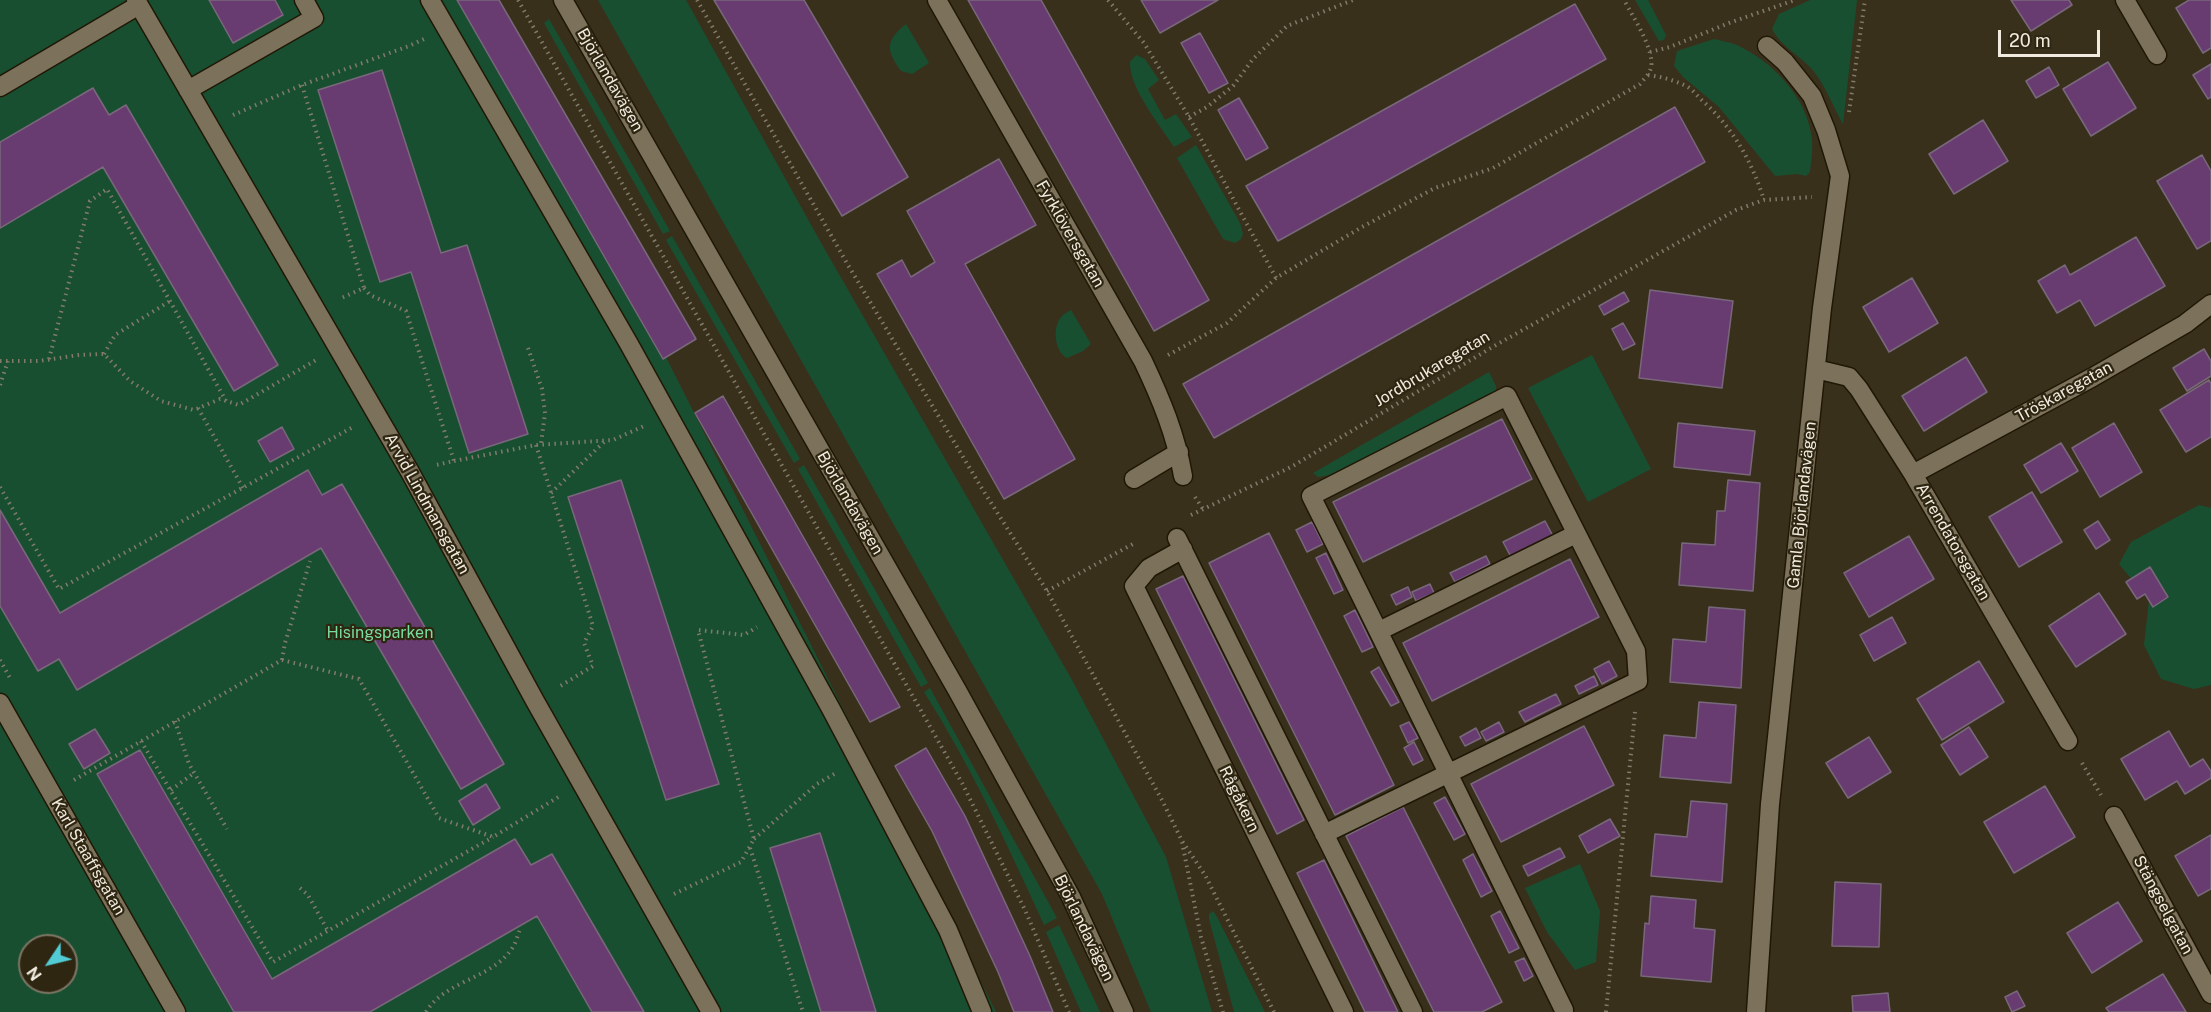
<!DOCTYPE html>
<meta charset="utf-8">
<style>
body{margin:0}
#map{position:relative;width:2211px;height:1012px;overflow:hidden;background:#39301c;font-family:"Public Sans",sans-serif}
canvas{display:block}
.north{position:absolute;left:18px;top:934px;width:60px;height:60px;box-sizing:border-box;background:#2f2612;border:2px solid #7d7564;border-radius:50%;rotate:235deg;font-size:16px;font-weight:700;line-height:24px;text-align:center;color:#f1ebdf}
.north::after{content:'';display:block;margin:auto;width:21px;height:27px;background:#51ccd4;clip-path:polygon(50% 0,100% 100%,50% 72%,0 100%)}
.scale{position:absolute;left:1998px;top:30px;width:102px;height:27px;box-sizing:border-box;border:3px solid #f1ebdf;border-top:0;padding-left:8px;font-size:18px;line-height:21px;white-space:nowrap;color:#f1ebdf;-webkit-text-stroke:4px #2f2612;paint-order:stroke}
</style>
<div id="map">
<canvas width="2211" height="1012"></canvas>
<div class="north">N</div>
<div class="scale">20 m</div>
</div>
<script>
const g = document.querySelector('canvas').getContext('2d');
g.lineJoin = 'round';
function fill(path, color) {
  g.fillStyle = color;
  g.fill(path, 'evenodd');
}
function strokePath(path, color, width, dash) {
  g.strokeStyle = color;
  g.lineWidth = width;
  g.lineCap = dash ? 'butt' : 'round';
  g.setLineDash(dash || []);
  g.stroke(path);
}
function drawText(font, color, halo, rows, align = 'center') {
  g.font = font + ' "Public Sans",sans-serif';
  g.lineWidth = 4.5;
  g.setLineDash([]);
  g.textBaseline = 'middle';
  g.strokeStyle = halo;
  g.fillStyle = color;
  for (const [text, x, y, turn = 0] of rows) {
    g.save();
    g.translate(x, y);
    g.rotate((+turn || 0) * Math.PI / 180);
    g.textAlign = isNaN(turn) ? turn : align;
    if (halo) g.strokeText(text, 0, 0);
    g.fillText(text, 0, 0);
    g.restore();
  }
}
const green = new Path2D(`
 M0,0H486L996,1012H0ZM30,946H66V982H30Z
 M598,0H686L820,241L1072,680L1166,857L1212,1012H1151L1102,894Z
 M1635,0H1648L1666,35L1664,40L1659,41Z
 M1810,0H1857L1843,124C1832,105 1825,83 1809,66C1796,53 1781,46 1772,29L1779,14Z
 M549,19L670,231L663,234L544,23Z
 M906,24L929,63L912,74L901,71C886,50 885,41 906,24Z
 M1714,39C1721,41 1730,42 1737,45C1773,62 1808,98 1812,140C1813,150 1811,162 1810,172L1806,176L1797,174L1775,176L1719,107L1683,77L1674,66L1677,51Z
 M1136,55L1145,59L1159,80L1148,89L1165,120L1176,114L1192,137L1174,147C1160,125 1129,88 1130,62Z
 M1196,145L1240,223L1243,234L1241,239L1235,243L1223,239L1177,158Z
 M672,236L800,459L794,463L666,240Z
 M1071,310L1091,344L1083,351L1067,358C1054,351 1052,326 1062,316C1065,313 1068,312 1071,310Z
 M1592,355L1651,469L1588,502L1528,388Z
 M1489,372L1496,386V391L1490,396L1330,475L1318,477L1313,473Z
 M804,465L928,683L921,687L798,469Z
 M2199,505L2211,508V685L2194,689L2161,679L2144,645L2149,600L2119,564L2131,542Z
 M930,688L1057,918L1044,925C1008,846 971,766 924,692Z
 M1580,864L1600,911L1596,962L1575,970L1547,932L1525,888Z
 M1213,911L1217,917L1265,1012H1234L1209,919V914Z
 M1059,925L1100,1012H1081L1046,932Z`);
const building = new Path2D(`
 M209,0H275L283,15L233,43Z
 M457,0H499L696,339L663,359Z
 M714,0H804L908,177L842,216Z
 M968,0H1041L1209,300L1154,331Z
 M1141,0H1218L1160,33Z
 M2011,0H2069L2072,5L2031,31Z
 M2189,0H2211V48L2203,53L2176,8Z
 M1575,4L1606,59L1278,241L1246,186Z
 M1200,33L1228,83L1209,93L1181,43Z
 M2108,62L2136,108L2091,136L2063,89Z
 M2211,64V97L2208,99L2193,75Z
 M2049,67L2059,85L2036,98L2026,81Z
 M382,70L441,253L467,245L528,434L469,453L411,272L380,282L318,90Z
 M93,88L109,115L126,105L278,365L234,391L103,167L0,228V142Z
 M1239,98L1268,148L1246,160L1218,110Z
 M1675,107L1705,162L1214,438L1183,384Z
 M1983,120L2008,161L1954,194L1929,154Z
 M2202,155L2211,171V241L2197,249L2157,181Z
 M999,159L1036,225L965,264L1075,459L1004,499L877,274L902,260L911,277L935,262L907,211Z
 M2136,237L2165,286L2095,326L2080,300L2057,313L2038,281L2065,265L2070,275Z
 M1912,278L1938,323L1889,352L1863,307Z
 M1650,290L1733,301L1722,388L1639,378Z
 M1624,292L1629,301L1604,315L1599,306Z
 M1623,323L1635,344L1623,350L1612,329Z
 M2204,349L2211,361V376L2187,391L2173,368Z
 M1966,357L1987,392L1924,431L1902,396Z
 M2209,380L2211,384V437L2186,452L2160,410Z
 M723,396L900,707L870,722L695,413Z
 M1502,419L1532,479L1363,562L1333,502Z
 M1678,423L1755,431L1750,475L1674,467Z
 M2114,423L2142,472L2100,497L2072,448Z
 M282,427L294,449L270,462L258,441Z
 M2061,443L2078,471L2041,493L2024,465Z
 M308,470L322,495L342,484L504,764L461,789L321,548L77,690L59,659L38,671L0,606V510L60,613Z
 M621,480L719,784L666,800L568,497Z
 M1728,480L1760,483L1753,591L1679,585L1682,543L1715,545L1717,511H1725Z
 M2032,492L2062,542L2019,567L1989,517Z
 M1545,521L1553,536L1511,557L1503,542Z
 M2098,521L2110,540L2096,549L2084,530Z
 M1312,522L1323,544L1307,552L1296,530Z
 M1269,533L1394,785L1335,815L1209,563Z
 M1909,536L1934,579L1869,617L1844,573Z
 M1326,553L1343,590L1334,594L1316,558Z
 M1486,556L1490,564L1455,582L1450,573Z
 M1570,559L1599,617L1432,701L1403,643Z
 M2150,567L2168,597L2153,607L2145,594L2137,599L2126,582Z
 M1183,576L1304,820L1277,834L1156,589Z
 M1430,584L1434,593L1416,601L1412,592Z
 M1408,587L1412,597L1396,605L1391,595Z
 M2099,593L2126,634L2076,667L2049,626Z
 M1709,607L1745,610L1741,688L1670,682L1673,639L1706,642Z
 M1355,610L1373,647L1362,652L1344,616Z
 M1892,617L1906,643L1874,661L1860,635Z
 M1609,661L1617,676L1602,684L1594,669Z
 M1979,661L2004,702L1942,740L1917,699Z
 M1379,667L1399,702L1391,706L1371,672Z
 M1594,676L1598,685L1579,694L1575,686Z
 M1556,694L1561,704L1525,722L1519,712Z
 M1699,702L1736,705L1731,783L1660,777L1664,735L1696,738Z
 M1409,722L1418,738L1408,743L1400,726Z
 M1499,722L1504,732L1486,741L1481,732Z
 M1584,726L1614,785L1501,842L1471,784Z
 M1969,727L1988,757L1960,775L1941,745Z
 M1476,728L1481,738L1465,746L1460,737Z
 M95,729L110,753L84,769L69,744Z
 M2169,731L2190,767L2203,759L2211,771V778L2185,794L2177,781L2145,800L2121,759Z
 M1869,737L1891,772L1848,798L1826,763Z
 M1414,742L1423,760L1413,765L1404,748Z
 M926,748L965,816L1030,956L1053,1012H1014L998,972L932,831L895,766Z
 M140,750L272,979L515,839L531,865L552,854L644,1012H592L537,916L370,1012H234L97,774Z
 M486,784L500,808L473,825L459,801Z
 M2045,786L2075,837L2014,873L1984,822Z
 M1445,797L1465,834L1454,840L1434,803Z
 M1691,801L1727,804L1722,882L1651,876L1655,834L1687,837Z
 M1403,807L1502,1002L1482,1012H1434L1346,836Z
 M1610,819L1620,836L1588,853L1579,836Z
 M820,833L876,1012H821L770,848Z
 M2211,835V889L2198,896L2175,856Z
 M1560,848L1565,857L1528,876L1523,866Z
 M1473,854L1492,891L1481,897L1463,860Z
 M1324,860L1398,1012H1365L1297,873Z
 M1835,882L1881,884L1879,947L1832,946Z
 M1651,896L1696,900L1694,928L1715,930L1711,982L1641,976L1645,923L1649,924Z
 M2118,902L2142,941L2092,973L2067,933Z
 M1500,911L1519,948L1509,953L1491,916Z
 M1524,958L1533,976L1524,981L1515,962Z
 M2163,974L2186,1012H2109L2106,1008Z
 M2017,991L2025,1006L2012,1012L2005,997Z
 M1888,993L1890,1012H1853L1852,996Z`);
const path = new Path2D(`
 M518,0L962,783L1025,910L1069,1012
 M697,0L848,265L981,487L1047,591L1163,802L1182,841L1205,875L1274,1012
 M1108,0L1144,43L1189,117L1276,278
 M1650,52L1670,47L1729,23L1795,0
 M1648,75C1662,77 1675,80 1688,87C1694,91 1699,98 1705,103C1734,130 1752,162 1764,200
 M302,85L364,288L339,299
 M1849,112L1865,0
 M233,115L302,85L409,46L424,39
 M1189,117L1207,107L1233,86L1253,59L1287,26L1353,0
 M364,288L370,295L406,311L454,461L436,465
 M528,348L542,389L545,413L541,444
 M104,354L115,335L170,301
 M1168,355L1227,323L1276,278L1362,227L1435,188L1493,168L1640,84C1644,79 1649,75 1651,68C1655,50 1633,17 1624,0
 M49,359L90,201L107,189L226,401
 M0,361H39L79,355L104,354L130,381L161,401L194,410L220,399L239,405L316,360
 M0,385L8,361
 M198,408L243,488
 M536,445L593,626L584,643L593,666L557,688
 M454,461L536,445L613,440L644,426
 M0,487L59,589L353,427
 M551,493L605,441
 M1195,497L1203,509
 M1191,515L1291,467L1496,345L1736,210L1764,200L1812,197
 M1047,591L1133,544
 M0,660L10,678
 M282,660L285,643L310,561
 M175,721L189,764L227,829
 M141,741L273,962L493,837
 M2082,763L2101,795
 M74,780L282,660L359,679L439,818L493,837L560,796
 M171,790L194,773
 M754,839L817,784L836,773
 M1182,842L1201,937L1223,1012
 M750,848L803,1012
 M300,888L308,895L328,931
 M674,894L741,862L754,839L698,630L744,635L757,627
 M426,1012C445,980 493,979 513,947C516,942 518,935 520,929
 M1606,1012L1635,712`);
const minor = new Path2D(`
 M136,0L410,472L535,701L711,1012
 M430,0L629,344L831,709L948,930L982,1012
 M563,0L957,690L1071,897L1124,1012
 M937,0L1143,361C1161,399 1176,435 1183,476
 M2125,0L2157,55
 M0,87L139,5
 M188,90L314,18L304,0
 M1816,369L1849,377L1859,389L1913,474L2068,741
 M1913,474L2093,377L2185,324L2211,304
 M1134,479L1179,452
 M1177,538L1413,1012
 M1183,549L1149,568L1134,586L1344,1012
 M1379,631L1576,534
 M0,703L176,1012
 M2114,816L2211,994
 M1324,834L1638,681L1636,651L1507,396L1311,496C1397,667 1480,839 1564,1010V1012
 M1756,1012L1770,804L1822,308L1840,176L1826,130L1812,96L1785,62L1767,46`);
const streetNames = [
 ["Björlandavägen",610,80,60],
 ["Fyrklöversgatan",1070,234,60],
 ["Jordbrukaregatan",1432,369,-31],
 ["Tröskaregatan",2064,392,-29],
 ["Björlandavägen",850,503,60],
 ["Arvid Lindmansgatan",427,504,61],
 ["Gamla Björlandavägen",1802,505,-84],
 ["Arrendatorsgatan",1953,542,60],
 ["Rågåkern",1239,799,64],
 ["Karl Staaffsgatan",88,857,60],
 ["Stängselgatan",2163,905,62],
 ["Björlandavägen",1084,928,64]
];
const parkNames = [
 ["Hisingsparken",380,633]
];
fill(green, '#194f31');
fill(building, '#683c70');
strokePath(building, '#79687b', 1.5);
strokePath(minor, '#201805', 21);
strokePath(path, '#827b6a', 4, [1.5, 4.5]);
strokePath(minor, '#7c725c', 18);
drawText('16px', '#f1ebdf', '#2f2612', streetNames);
drawText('16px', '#79dc9f', '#2f2612', parkNames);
</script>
